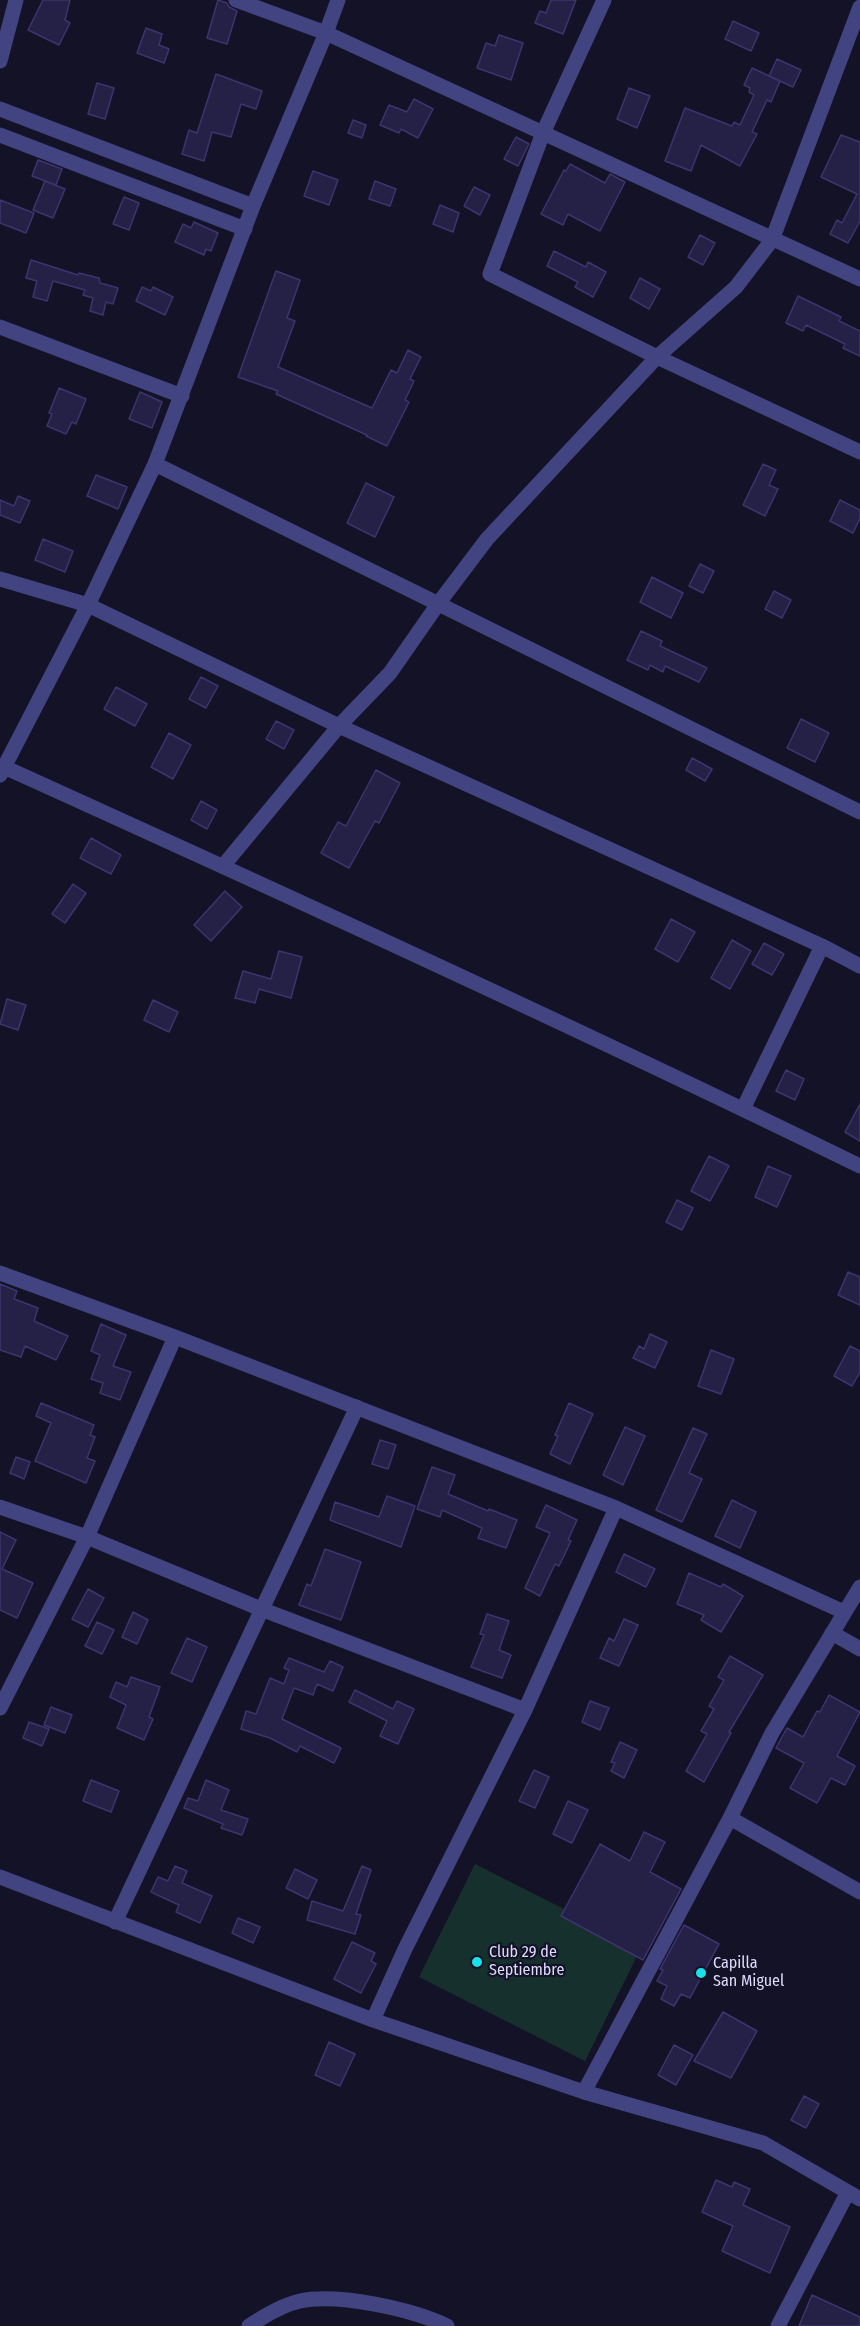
<!DOCTYPE html>
<style>
body{margin:0}
canvas{display:block;background:#141226}
</style>
<canvas width="860" height="2326"></canvas>
<script>
const g = document.querySelector('canvas').getContext('2d');
g.lineJoin = 'round';
function fill(path, color) {
  g.fillStyle = color;
  g.fill(path, 'evenodd');
}
function strokePath(path, color, width, dash) {
  g.strokeStyle = color;
  g.lineWidth = width;
  g.lineCap = dash ? 'butt' : 'round';
  g.setLineDash(dash || []);
  g.stroke(path);
}
function drawText(font, color, halo, rows, align = 'center') {
  g.font = font + ' "Fira Sans Condensed",sans-serif';
  g.lineWidth = 4.5;
  g.setLineDash([]);
  g.textBaseline = 'middle';
  g.strokeStyle = halo;
  g.fillStyle = color;
  for (const [text, x, y, turn = 0] of rows) {
    g.save();
    g.translate(x, y);
    g.rotate((+turn || 0) * Math.PI / 180);
    g.textAlign = isNaN(turn) ? turn : align;
    if (halo) g.strokeText(text, 0, 0);
    g.fillText(text, 0, 0);
    g.restore();
  }
}
const green = new Path2D(`
 M475,1864L641,1948L585,2061L419,1977Z`);
const building = new Path2D(`
 M43,0H70L65,20L70,23L59,45L28,30Z
 M218,0L227,3L229,7L237,11L227,44L207,38Z
 M551,0H576L563,34L535,23L540,11L546,13Z
 M733,21L759,33L751,51L725,39Z
 M146,28L162,34L159,45L169,49L164,63L137,53Z
 M499,35L523,43L511,80L477,68L486,43L495,46Z
 M777,59L801,70L793,87L769,76Z
 M752,68L780,81L771,102L767,100L752,132L757,134L740,166L701,145L691,171L665,161L685,108L732,126L734,122L740,125L754,95L749,92L750,88L744,85Z
 M216,74L262,91L256,109L241,104L231,137L212,132L204,161L182,154L189,130L197,133Z
 M97,83L114,88L105,119L88,114Z
 M629,88L650,96L637,128L617,119Z
 M414,99L433,109L418,138L401,129L399,133L380,125L389,105L407,112Z
 M353,120L366,125L362,138L348,133Z
 M841,135L860,142V221L848,243L830,234L837,220L842,223L857,194L821,177Z
 M516,137L529,144L518,166L504,159Z
 M38,160L62,169L56,185L32,176Z
 M570,164L605,183L610,174L625,182L600,231L568,214L563,225L541,214L564,170L566,171Z
 M313,171L338,180L329,205L304,196Z
 M45,181L65,189L53,218L33,210Z
 M375,181L396,189L390,206L369,199Z
 M474,187L490,195L480,215L464,206Z
 M124,197L139,203L129,230L113,224Z
 M0,200L34,213L26,233L0,223Z
 M440,205L459,213L453,232L433,224Z
 M194,222L218,233L211,251L206,249L204,255L175,242L183,224L191,228Z
 M700,235L715,243L703,265L688,257Z
 M554,251L586,267L588,262L606,272L593,297L575,287L578,282L547,266Z
 M31,260L78,275L79,273L99,278L100,283L118,288L113,304L106,302L103,315L90,311L93,298L83,295L85,290L53,281L47,301L33,297L37,281L26,278Z
 M276,271L300,280L287,318L295,321L278,367L372,408L391,370L397,373L408,350L421,357L410,379L414,381L405,400L409,402L387,446L366,436L367,435L276,394L278,391L238,377Z
 M640,278L660,289L649,309L630,298Z
 M142,287L151,291L153,287L173,297L165,315L136,301Z
 M798,296L841,317L839,321L860,331V356L843,348L845,344L806,325L803,331L786,323Z
 M59,388L86,399L76,424L72,422L66,434L47,426L52,414L49,413Z
 M140,392L162,402L152,428L129,419Z
 M763,464L776,470L769,485L778,489L765,516L743,505Z
 M96,475L127,487L118,509L87,496Z
 M366,483L394,497L375,537L347,523Z
 M18,496L30,501L20,523L0,515V500L14,506Z
 M840,500L860,510V518L853,533L830,521Z
 M43,539L73,551L65,572L35,560Z
 M700,564L714,571L703,593L689,586Z
 M652,577L683,593L671,618L640,602Z
 M774,591L791,600L782,618L765,609Z
 M641,631L662,641L660,646L707,668L699,682L665,666L663,672L650,665L648,670L627,660Z
 M201,677L218,686L206,708L189,699Z
 M116,687L147,704L135,726L104,709Z
 M801,719L829,733L815,762L787,748Z
 M276,721L294,730L284,749L266,739Z
 M169,733L191,745L173,779L151,767Z
 M692,758L712,769L705,781L686,770Z
 M376,770L400,783L379,823L375,821L349,868L321,853L338,822L346,826Z
 M201,801L217,810L207,829L191,820Z
 M91,838L121,855L111,874L80,858Z
 M73,884L86,893L65,923L52,914Z
 M225,891L242,907L211,941L194,925Z
 M671,919L695,932L678,962L655,949Z
 M732,940L751,951L730,989L711,978Z
 M764,943L784,954L772,975L752,964Z
 M279,951L302,957L291,998L259,989L255,1003L235,998L243,971L271,979Z
 M7,999L26,1005L18,1030L0,1024Z
 M153,1000L178,1012L169,1032L144,1020Z
 M786,1070L804,1079L795,1100L776,1091Z
 M860,1104V1141L845,1132Z
 M709,1156L729,1166L710,1201L691,1191Z
 M768,1166L791,1176L777,1207L755,1197Z
 M677,1200L693,1208L682,1230L666,1222Z
 M848,1272L860,1277V1305L838,1295Z
 M0,1284L17,1291L14,1299L38,1308L34,1321L68,1336L56,1360L25,1346L21,1357L0,1350Z
 M101,1324L126,1335L113,1366L131,1372L120,1400L100,1393L103,1383L91,1379L100,1355L91,1351Z
 M650,1334L667,1342L655,1368L633,1358L639,1346L644,1349Z
 M850,1346L860,1351V1372L852,1386L834,1376Z
 M711,1350L734,1359L721,1394L698,1386Z
 M41,1403L94,1425L90,1435L95,1437L87,1458L95,1461L86,1483L35,1461L51,1423L36,1416Z
 M569,1403L593,1414L570,1464L550,1454L558,1436L555,1435Z
 M625,1427L645,1436L623,1485L603,1475Z
 M693,1428L707,1434L689,1473L702,1479L682,1522L656,1510Z
 M380,1440L396,1445L388,1469L372,1464Z
 M16,1457L30,1462L24,1479L10,1473Z
 M432,1467L455,1475L448,1494L488,1511L489,1509L517,1520L506,1548L478,1538L482,1528L442,1510L440,1517L417,1509Z
 M387,1496L415,1506L401,1547L330,1520L335,1502L379,1517Z
 M732,1500L756,1512L740,1548L715,1536Z
 M546,1505L577,1520L568,1540L571,1541L559,1566L555,1564L540,1596L525,1588L550,1533L536,1527Z
 M0,1532L16,1540L2,1569L33,1583L17,1618L0,1610Z
 M325,1549L361,1562L341,1620L299,1605L307,1584L311,1586Z
 M624,1554L655,1569L646,1587L616,1572Z
 M689,1573L721,1587L723,1584L743,1596L721,1632L701,1620L704,1615L677,1604Z
 M88,1589L104,1598L88,1627L72,1619Z
 M133,1612L148,1620L137,1644L122,1637Z
 M487,1614L509,1621L499,1650L511,1655L502,1678L471,1667L484,1635L480,1634Z
 M624,1619L638,1625L619,1666L600,1658L609,1638L614,1641Z
 M97,1622L114,1630L102,1654L85,1646Z
 M187,1638L207,1647L192,1682L171,1673Z
 M730,1656L763,1675L729,1732L731,1733L704,1782L686,1771L707,1734L701,1731L714,1709L709,1706L724,1680L718,1677Z
 M289,1658L324,1672L330,1661L343,1667L333,1691L317,1684L313,1695L294,1688L282,1719L341,1748L334,1763L300,1746L297,1752L270,1738L241,1729L246,1711L256,1714L270,1678L284,1684L289,1670L284,1668Z
 M131,1677L160,1687L149,1717L153,1719L144,1740L117,1728L126,1705L110,1697L116,1682L127,1687Z
 M355,1690L393,1709L397,1701L414,1709L398,1744L380,1736L387,1721L349,1702Z
 M829,1695L860,1712L837,1756L855,1766L845,1785L831,1778L817,1803L790,1788L804,1763L776,1748L787,1728L803,1737L817,1711L820,1712Z
 M590,1701L609,1708L600,1730L582,1722Z
 M51,1707L72,1715L65,1733L44,1725Z
 M29,1722L49,1729L42,1746L23,1738Z
 M620,1742L637,1750L624,1778L611,1771L615,1763L611,1762Z
 M534,1770L549,1777L535,1808L519,1801Z
 M91,1780L119,1791L111,1812L83,1801Z
 M206,1780L229,1790L221,1810L248,1819L242,1835L221,1828L223,1824L184,1808L188,1798L198,1801Z
 M568,1801L588,1810L572,1843L553,1834Z
 M644,1832L665,1842L650,1872L681,1889L643,1960L561,1916L600,1844L630,1861Z
 M175,1866L187,1871L182,1883L212,1896L200,1923L176,1912L179,1905L151,1892L158,1877L168,1881Z
 M362,1866L371,1870L356,1914L361,1915L355,1934L307,1920L312,1901L343,1911Z
 M295,1869L317,1880L308,1899L286,1888Z
 M238,1918L260,1927L253,1943L232,1933Z
 M684,1925L719,1944L690,1998L681,1994L674,2006L661,1999L667,1986L657,1981L663,1970L660,1969Z
 M352,1942L375,1953L371,1961L376,1964L361,1993L334,1979Z
 M723,2012L757,2031L731,2078L694,2061Z
 M329,2042L355,2054L340,2086L315,2075Z
 M674,2045L693,2055L676,2085L658,2075Z
 M804,2096L819,2104L806,2128L791,2120Z
 M716,2180L732,2187L734,2182L750,2189L743,2205L790,2227L770,2273L722,2251L733,2226L702,2212Z
 M812,2295L860,2317V2326H799Z`);
const minor = new Path2D(`
 M236,0L326,33L860,279
 M604,0L543,133L490,274L657,357L860,452
 M0,61L16,0
 M0,109L253,206
 M0,135L245,229
 M0,327L182,396
 M155,464L860,812
 M0,579L88,605L339,726L822,946L860,966
 M4,767C291,897 577,1028 860,1166
 M0,775L88,605L155,464L253,206L326,33L338,0
 M223,866L339,726L390,673L438,604L487,539L657,357L736,287L772,240L860,7
 M743,1109L822,946
 M0,1273L175,1337L616,1508L844,1612
 M0,1507L87,1537L261,1609L525,1710
 M832,1633L860,1649
 M0,1708L87,1537L175,1337
 M730,1818L860,1892
 M0,1877L373,2020L584,2092L763,2143L860,2199
 M115,1922L357,1407
 M373,2020L405,1949L525,1710L616,1508
 M584,2092L730,1818L772,1733L860,1587
 M249,2326C264,2316 282,2305 300,2301C338,2293 412,2309 447,2326
 M778,2326L848,2192`);
const markers = [
 [477,1962,6,"#19e0e9"],
 [701,1973,6,"#19e0e9"]
];
const poiNames = [
 ["Club 29 de",489,1953],
 ["Septiembre",489,1971],
 ["Capilla",713,1964],
 ["San Miguel",713,1982]
];
fill(green, '#16302d');
fill(building, '#252045');
strokePath(building, '#3d346f', 1.5);
strokePath(minor, '#424381', 15);
for (const [x, y, r, color] of markers) {
  const dot = new Path2D();
  dot.arc(x, y, r, 0, 2 * Math.PI);
  g.fillStyle = color;
  g.fill(dot);
  strokePath(dot, '#141226', 2);
}
drawText('16px', '#dddbfc', '#141226', poiNames, 'left');
</script>
